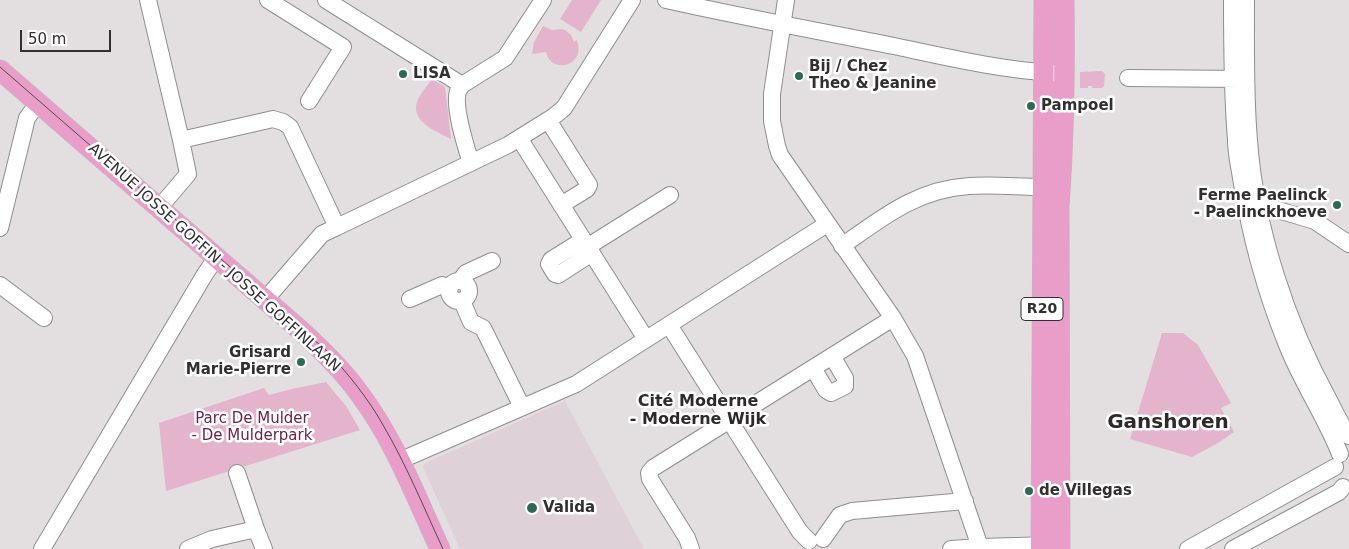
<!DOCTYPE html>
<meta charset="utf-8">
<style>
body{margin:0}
#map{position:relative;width:1349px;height:549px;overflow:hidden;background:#e3dee0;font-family:"DejaVu Sans",sans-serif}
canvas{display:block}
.scale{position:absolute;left:20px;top:30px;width:91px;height:22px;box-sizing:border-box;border:2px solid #312f30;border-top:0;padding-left:6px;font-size:15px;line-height:18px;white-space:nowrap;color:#312f30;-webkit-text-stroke:4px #fff;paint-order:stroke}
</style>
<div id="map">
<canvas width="1349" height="549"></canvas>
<div class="scale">50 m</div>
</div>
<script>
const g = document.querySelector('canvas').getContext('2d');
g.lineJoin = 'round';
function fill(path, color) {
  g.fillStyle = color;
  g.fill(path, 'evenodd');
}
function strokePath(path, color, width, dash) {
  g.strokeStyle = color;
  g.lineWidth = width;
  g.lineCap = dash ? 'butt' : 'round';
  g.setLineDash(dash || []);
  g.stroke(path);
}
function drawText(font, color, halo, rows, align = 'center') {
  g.font = font + ' "DejaVu Sans",sans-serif';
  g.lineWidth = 5;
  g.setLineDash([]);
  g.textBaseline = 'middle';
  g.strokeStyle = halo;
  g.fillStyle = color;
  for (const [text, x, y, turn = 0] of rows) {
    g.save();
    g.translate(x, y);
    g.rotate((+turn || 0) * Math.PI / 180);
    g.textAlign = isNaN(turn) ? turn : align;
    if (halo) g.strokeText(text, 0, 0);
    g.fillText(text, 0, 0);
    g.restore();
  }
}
const built = new Path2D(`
 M565,401L644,549H460L423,467L425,463Z`);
const green = new Path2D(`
 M572,0H601L581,32L560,19Z
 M543,26L552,30L562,29L565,30L571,35L574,42L577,40C578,44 579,49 578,53C573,70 549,69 546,52L532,54L534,42Z
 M1102,71L1105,74L1104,86L1102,88H1092V86H1088V88H1080V72Z
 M432,79L445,87L451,139C438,132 410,122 417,102C420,94 427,86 432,79Z
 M1162,333H1183L1198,345L1231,403L1221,408L1234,432L1218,443L1192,457L1130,439Z
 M326,382L346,406L360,430L166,491L159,423L264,388L269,395L292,389Z`);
const minor = new Path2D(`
 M148,0L181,140L188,174L159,208
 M268,0L343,47L309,101
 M326,0L462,85
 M666,0C742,17 818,31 894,46C946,57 1001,70 1055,73
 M786,0L772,94V121L777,146L780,155L893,318L915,356L980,547
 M1232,0C1232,47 1232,93 1236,140C1236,153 1239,165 1241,178C1250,235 1265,291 1287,345C1302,383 1325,416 1340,454
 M1246,0C1246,47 1245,94 1249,140C1255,227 1287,324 1329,400C1335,412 1341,425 1349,436
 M1128,78L1243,79
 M548,120L589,185L587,189L561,205
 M519,138L646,339
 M181,140L273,119L283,122L290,127L337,227L322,234L265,300
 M471,163C466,147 453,107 458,91C459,89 461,87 462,85L505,58L543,0
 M1258,204L1315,221L1349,244
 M337,227L508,145L553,117L564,108L632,0
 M0,228L27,118L38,103
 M583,240L551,260L549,264L555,274L558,275L592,253
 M842,246C883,217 918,189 969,186C993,184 1018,187 1042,187
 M587,247L670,195
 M460,281L466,273L492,261
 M449 291a10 10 0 1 1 20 0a10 10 0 1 1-20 0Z
 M0,285L44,318
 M410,299L442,285L450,288
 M462,301L471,322L483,328L522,407
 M669,325L800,532L809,541
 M813,368L826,390L831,393L845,386V378L832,356
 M399,461L576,384L827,224
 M237,473L256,529
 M823,539L840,515L852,511L965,501
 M42,549L205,274L216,258
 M188,549L212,539L256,529L264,549
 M691,549L687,538L650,479L649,473L653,468L893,318
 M951,549L980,547L1052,545
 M1188,549L1335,467
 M1233,549L1339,492L1343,487`);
const major = new Path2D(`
 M0,70L299,329C321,349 342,369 359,393C394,439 416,497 440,549
 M1041,549L1044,0
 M1060,549L1059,207C1064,138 1065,69 1064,0`);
const tram = new Path2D(`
 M0,67L328,352C348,374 368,398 383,425C406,464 424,508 443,549`);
const markers = [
 [403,74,5,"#2d6954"],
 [799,76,5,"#2d6954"],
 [1031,106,5,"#2d6954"],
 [1337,205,5,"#2d6954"],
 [301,362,5,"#2d6954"],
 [1029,491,5,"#2d6954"],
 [532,508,6,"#2d6954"]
];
const shields = [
 [1042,309,42]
];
const shieldNames = [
 ["R20",1042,309]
];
const poiNames = [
 ["Bij / Chez",809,67],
 ["Theo & Jeanine",809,84],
 ["LISA",413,74],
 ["Pampoel",1041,106],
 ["Ferme Paelinck",1327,196,"right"],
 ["- Paelinckhoeve",1327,213,"right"],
 ["Grisard",291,353,"right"],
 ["Marie-Pierre",291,370,"right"],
 ["de Villegas",1039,491],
 ["Valida",543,508]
];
const streetNames = [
 ["AVENUE JOSSE GOFFIN - JOSSE GOFFINLAAN",214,258,42]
];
const parkNames = [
 ["Parc De Mulder",252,419],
 ["- De Mulderpark",252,436]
];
const neighbourhoodNames = [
 ["Cité Moderne",698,402],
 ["- Moderne Wijk",698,420]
];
const districtNames = [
 ["Ganshoren",1168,423]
];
fill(built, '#ded1d7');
fill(green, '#e3b4cb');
strokePath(minor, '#918d8f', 18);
strokePath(major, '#bdbcbd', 21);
strokePath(minor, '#fff', 16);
strokePath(major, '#e99dc9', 20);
strokePath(tram, '#4f4d4e', 1);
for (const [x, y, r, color] of markers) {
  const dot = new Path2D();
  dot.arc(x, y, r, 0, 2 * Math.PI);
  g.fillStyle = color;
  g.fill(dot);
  strokePath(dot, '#fff', 2);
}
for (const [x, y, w] of shields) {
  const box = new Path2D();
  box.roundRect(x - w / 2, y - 11.5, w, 23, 4);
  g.fillStyle = '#fff';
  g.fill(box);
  strokePath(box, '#312f30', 1);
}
drawText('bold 14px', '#312f30', null, shieldNames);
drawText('bold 15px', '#312f30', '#fff', poiNames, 'left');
drawText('15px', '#312f30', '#fff', streetNames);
drawText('15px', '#6d214e', '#fff', parkNames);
drawText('bold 16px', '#2e2a2c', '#fff', neighbourhoodNames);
drawText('bold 20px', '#2e2a2c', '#fff', districtNames);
</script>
